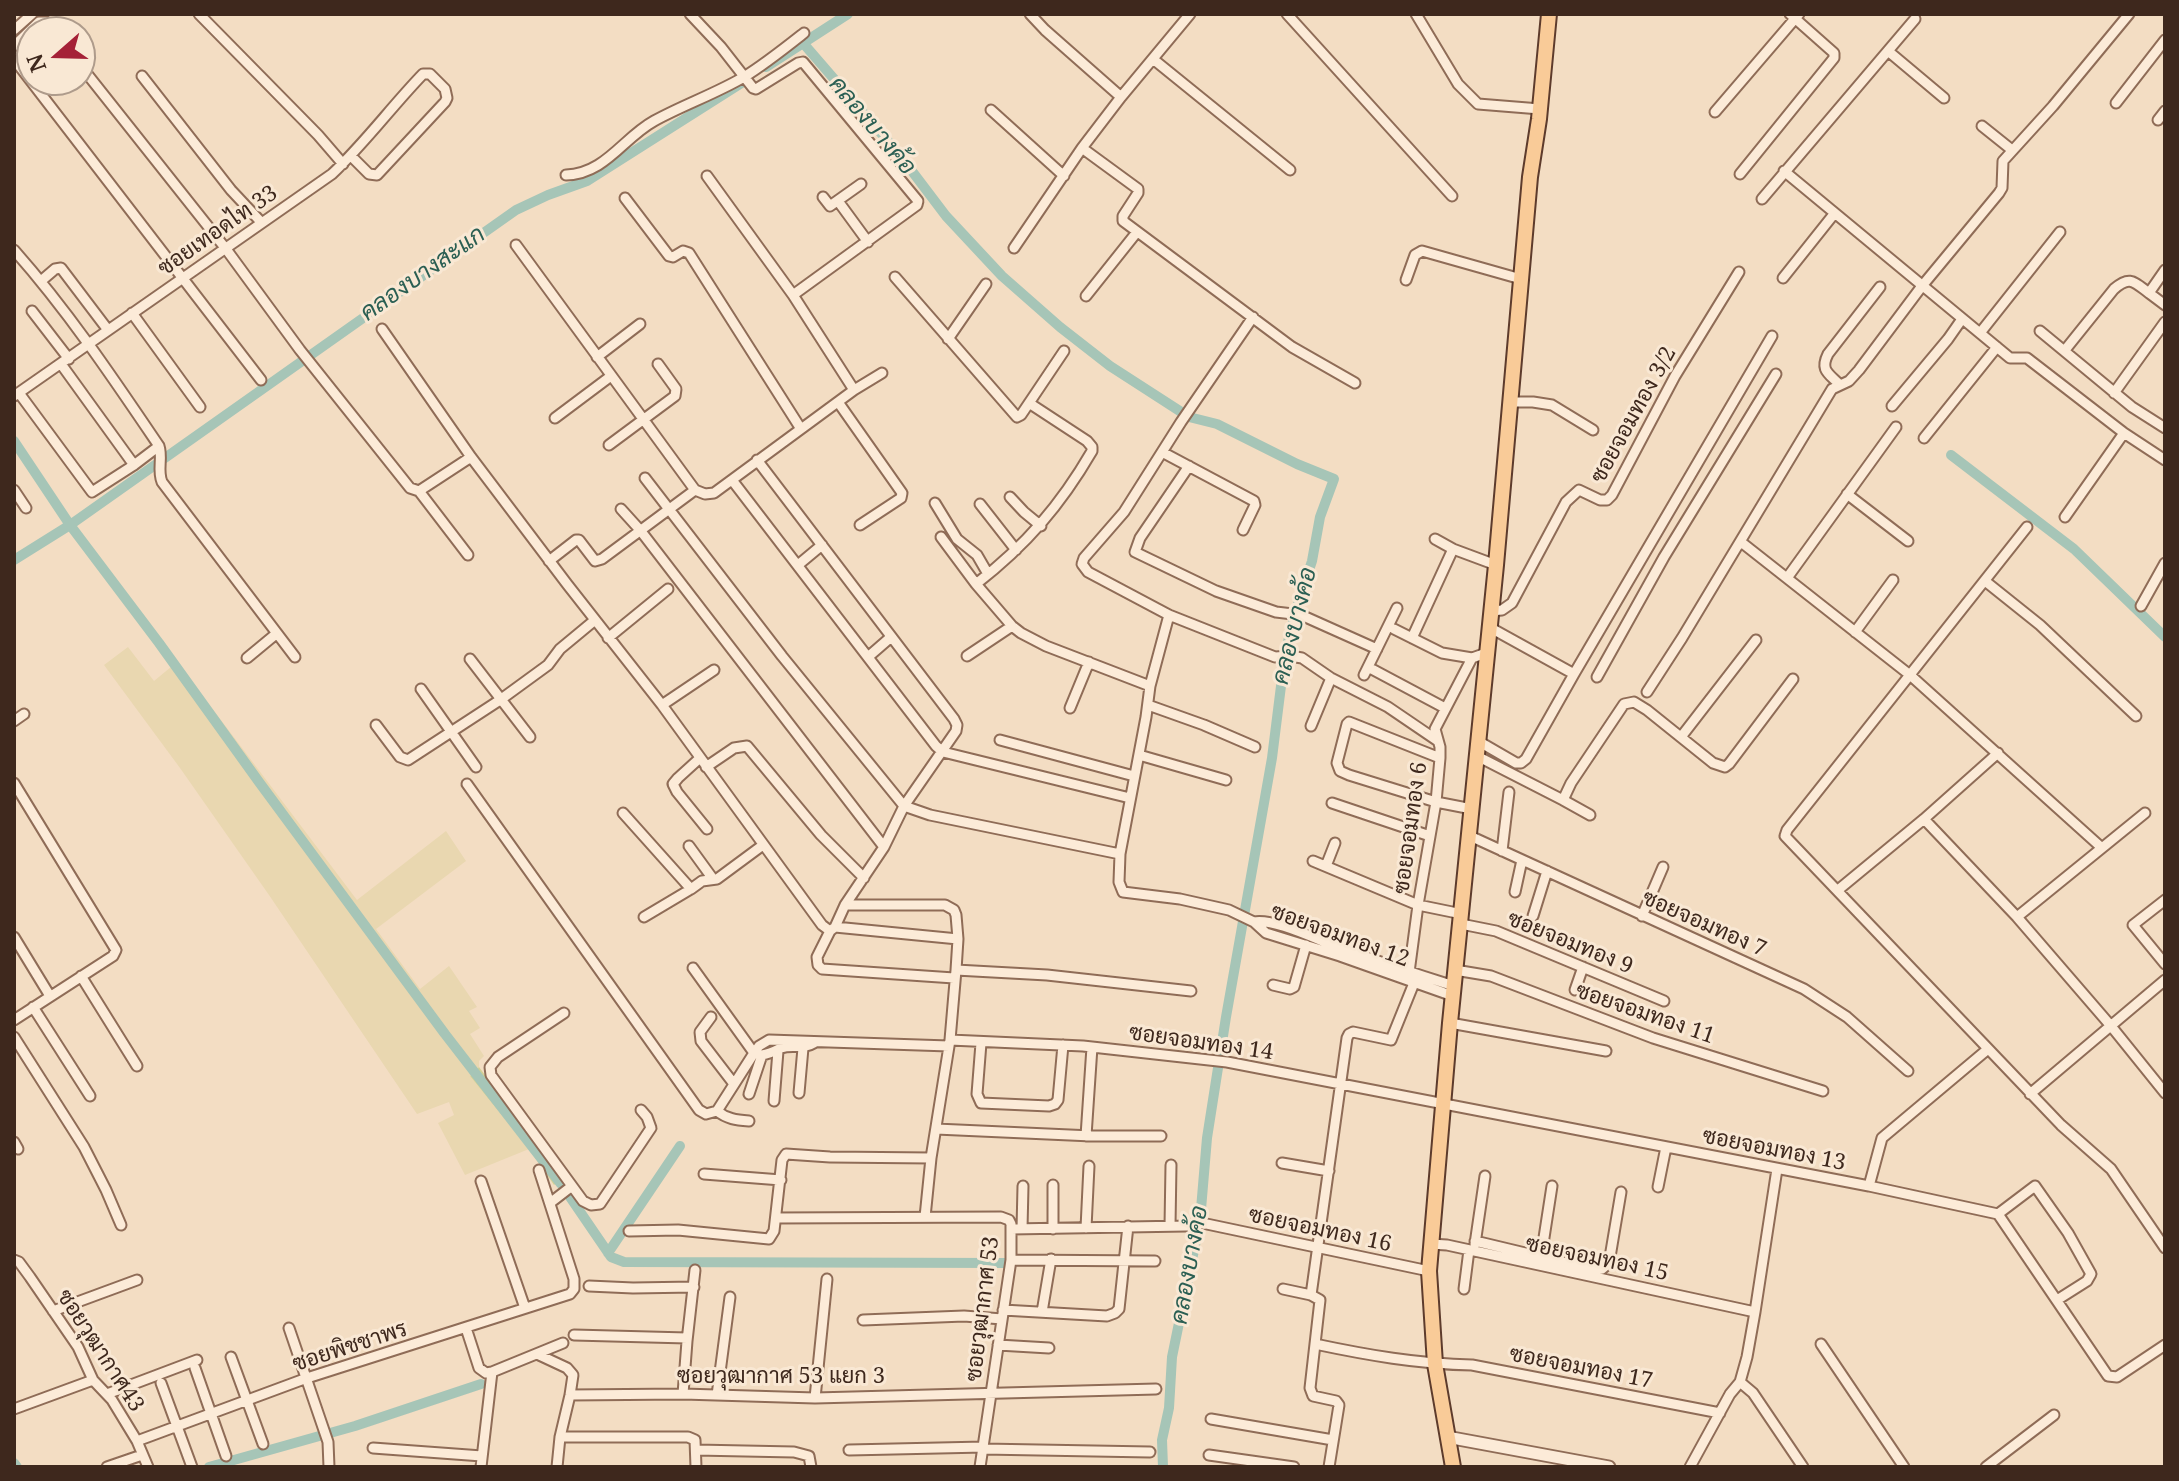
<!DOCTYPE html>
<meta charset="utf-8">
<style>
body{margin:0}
#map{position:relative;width:2179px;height:1481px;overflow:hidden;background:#f3ddc3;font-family:"Noto Serif",serif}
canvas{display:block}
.frame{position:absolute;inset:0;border:16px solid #3e281d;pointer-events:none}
.north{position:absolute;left:16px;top:16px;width:80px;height:80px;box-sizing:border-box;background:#f9e8d4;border:2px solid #ae9b8b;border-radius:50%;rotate:250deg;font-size:22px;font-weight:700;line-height:32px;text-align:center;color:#3e281d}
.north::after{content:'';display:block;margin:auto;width:28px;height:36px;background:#a52137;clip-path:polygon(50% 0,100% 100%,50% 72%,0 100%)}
</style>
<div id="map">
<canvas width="2179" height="1481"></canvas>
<div class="frame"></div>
<div class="north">N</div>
</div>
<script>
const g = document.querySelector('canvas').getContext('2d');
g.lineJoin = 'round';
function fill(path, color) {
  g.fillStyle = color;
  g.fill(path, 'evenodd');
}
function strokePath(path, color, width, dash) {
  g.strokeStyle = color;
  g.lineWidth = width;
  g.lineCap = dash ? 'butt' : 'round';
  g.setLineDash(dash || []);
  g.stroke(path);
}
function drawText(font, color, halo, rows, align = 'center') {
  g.font = font + ' "Noto Serif",Sarabun,serif';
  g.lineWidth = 6;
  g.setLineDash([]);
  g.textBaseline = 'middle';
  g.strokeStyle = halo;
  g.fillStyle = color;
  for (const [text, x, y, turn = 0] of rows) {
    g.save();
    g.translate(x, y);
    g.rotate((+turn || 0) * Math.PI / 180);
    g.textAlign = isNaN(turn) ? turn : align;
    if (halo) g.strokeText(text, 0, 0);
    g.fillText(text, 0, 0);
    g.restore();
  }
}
const farmland = new Path2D(`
 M128,647L154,681L177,662L357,900L446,831L466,861L376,929L420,989L449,966L477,1007L469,1011L480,1028L470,1034L484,1056L479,1061V1067L470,1076L529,1149L465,1175L438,1123L454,1115L449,1102L417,1114L269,895L180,768L104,665Z`);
const green = new Path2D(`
 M479,1067L562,1178L554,1185L529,1149L470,1076Z`);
const canal = new Path2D(`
 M803,43L899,154L946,216L1002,276L1060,327L1110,366L1189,417L1217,424L1297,464L1334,479L1320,517L1312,561L1296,610L1285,654L1272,758L1226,1017L1207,1138L1200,1221L1172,1357L1169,1408L1162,1440L1163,1467
 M766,67L848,14
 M14,441L70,525L159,643L259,782L445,1034L561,1184
 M1951,455L2074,549L2165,637
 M14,560L70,525L516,210L548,195L587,181L743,82
 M570,1197L611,1257L624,1262L1006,1263
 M608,1253L680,1146
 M14,1463L17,1467
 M209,1467L355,1426L481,1384`);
const minor = new Path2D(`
 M199,14L318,135L343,164
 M690,14L721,47L753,88L756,89L798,63L803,62L918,201L917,205L793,295
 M1030,14L1045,30L1121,97
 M1287,14L1452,196
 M1416,14L1458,84L1478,104L1540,109
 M14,30L32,14
 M14,46L39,22H46L54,32
 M1888,51L1944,98
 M14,59L261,380
 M1153,59L1290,170
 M80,65L226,249L300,350L410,488L419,491L471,457
 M142,76L231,190L261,222
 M2116,103L2165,40
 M991,110L1064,176
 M1715,112L1799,14
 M2158,120L2165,111
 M1982,126L2012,150
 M1082,148L1138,189V193L1123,216V221L1292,347L1355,383
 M1784,171L2010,358H2027L2124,433L2165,460
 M1740,174L1834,58V53L1790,14
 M566,175C605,174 623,138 654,121C683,105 715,94 744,77C765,64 785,48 804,33
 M707,176L793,295L854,390
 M823,197L830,206L861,184
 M625,198L669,256L673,257L683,251L689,253L801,429
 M1762,199L1915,19
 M838,201L868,242
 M516,245L695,490L705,494L714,493L854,390L882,373
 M1014,248L1082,148L1121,97L1190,14
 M14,250C68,311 113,378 159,446C163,458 157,470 162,482L295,657
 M2165,270L2149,293L2165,305
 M895,277L1017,417L1021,415L1064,351
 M1783,278L1834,214
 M1406,280L1415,255L1422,251L1521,279
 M41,281L55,269L61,268L108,330
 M1086,296L1137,232
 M32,311L69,359
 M132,313L200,407
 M1253,317L1181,422L1124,512L1084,558L1082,564L1088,572L1169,615L1275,657L1290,656L1302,658L1331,678L1388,707L1438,741
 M382,329L471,457L567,584L662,705L822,925L830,931
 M2040,331L2132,407L2165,428
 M1980,333L2060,232
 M948,339L986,284
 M2065,350L2114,289C2130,275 2134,282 2149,293
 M597,357L640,324
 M61,364L134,465
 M1839,384C1828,373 1820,370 1828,354L1880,287
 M19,393L92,492L134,465L159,446
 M2114,393L2165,322
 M14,396L332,174C365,143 392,106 423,74H430L445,89L447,98L445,102L377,175L369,174L351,156
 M838,402L902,493L901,498L860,525
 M1510,402H1533L1552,405L1593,430
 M1029,403L1087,441L1092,447V451C1060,506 1026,545 976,584L1012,626L1021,633L1046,646L1150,686
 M1892,406L1948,339L1962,319
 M555,418L611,376
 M1924,438L1997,347
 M609,445L675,396L676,389L658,364
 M1162,452L1254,501L1255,505L1243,530
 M757,460L954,719L957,725L956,731L904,806L884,847L845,905L835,927L830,931L817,957L818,965L822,969L954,978
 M1189,466L1140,538L1135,552L1216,591L1276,612L1301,615L1377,649
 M645,478L782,656L904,806L930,815L1120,854
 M732,480L936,746L943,752L1130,798
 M14,490L26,508
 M419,491L468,555
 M1847,494L1908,541
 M1010,497L1024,512L1041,526
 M935,503L957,539L977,555L988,574
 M980,504L1016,550
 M621,509L640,530L884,847
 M2065,517L2124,433
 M2027,527L1787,830L1785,836L2061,1125L2111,1169L2165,1248
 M941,537L976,584
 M1435,539L1453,549L1496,565
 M1741,542L1910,675L2102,848
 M549,561L576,540H579L595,561L602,559L695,490
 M798,565L822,545
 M1787,578L1896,427
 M1985,581L2040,625L2136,716
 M2141,606L2165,563
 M1491,611L1502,610L1512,603L1566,502L1579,490L1600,500H1607L1612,495L1675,376L1739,272
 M1169,615L1150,686L1146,717L1120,854L1119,882L1123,892L1180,899L1229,910L1254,922L1266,933L1340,956L1453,996
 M1489,627L1574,674
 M1394,629L1442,653L1472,658
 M1855,632L1893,580
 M608,638L668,589
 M1412,638L1453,549
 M967,656L1012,626
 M868,657L891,637
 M247,658L276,634
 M470,659L530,737
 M1368,667L1445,708
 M1364,675L1397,608
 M1597,677L1664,557L1776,374
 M421,689L476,767
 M1647,692L1682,638L1832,389L1849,381L1859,370L1922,286L1999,193L2002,188L2003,161L2053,106L2129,14
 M662,705L714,670
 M1148,705L1204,725L1255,747
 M1070,708L1089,662
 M14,721L24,714
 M376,725L400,757L408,760L500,700L548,665L560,649L595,620
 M1311,726L1331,678
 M1681,737L1756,640
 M1000,740L1134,776
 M1478,741L1516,763H1521L1526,759L1574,674L1772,336
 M1139,755L1226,780
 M1477,756L1563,800L1571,783L1624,704L1634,702L1647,710L1713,763L1725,767L1729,764L1793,679
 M700,758L678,778L673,784L677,792L707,829
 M1440,758L1349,722L1347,724L1337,763L1340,771L1349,775L1436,802L1472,809
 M706,767L734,748L747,746L821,835L864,878
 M14,783L116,950L113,956L14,1020
 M467,784L699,1110L706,1114L717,1111L754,1053L759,1046L769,1040L949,1046
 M1563,800L1590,815
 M1332,803L1430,836
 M623,813L691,889L702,881L717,879L763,845
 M1924,819L2017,917L2111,1026L2165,1093
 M1470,836L1804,989L1847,1017L1908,1071
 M689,846L713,879
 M1502,851L1509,792
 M1313,861L1418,905L1462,914
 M1326,866L1335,843
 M1838,890L1924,819L1998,753
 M1515,892L1522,860
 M2165,900L2133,925L2165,964
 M845,905H945L954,910L956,915L958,939L956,970L950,1040L931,1158L925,1217
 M1533,916L1547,871
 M1642,916L1663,867
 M644,917L691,889
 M2017,917L2145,813
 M1254,922C1271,918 1312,937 1330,944C1371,959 1412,973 1454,986
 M1461,924L1496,931L1664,1001
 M835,927L958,939
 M14,937L50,996
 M693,968L754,1053
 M956,970L1047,975L1191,991
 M1455,970L1491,976L1653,1038L1823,1091
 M81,976L137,1066
 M1408,980L1418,905L1436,802L1440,758V747L1435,729L1472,658L1486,653
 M1273,985L1290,989L1294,987L1306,945
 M1575,990L1583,967
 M33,1007L90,1096
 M564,1013L498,1057L490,1067L491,1075L583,1201L591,1205L600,1204L651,1128L647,1117L641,1110
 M711,1017L700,1032L701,1041L734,1084
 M1450,1023L1606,1051
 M14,1037L84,1147L106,1190L121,1225
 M950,1040L1083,1046L1227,1062L1869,1186L1998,1214L2108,1376L2117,1377L2165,1345
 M981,1043L977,1094L981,1103L1049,1106L1055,1104L1058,1100L1063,1045
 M799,1093L803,1048
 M749,1094L762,1055C769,1054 775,1051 781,1048C793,1044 803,1050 814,1043
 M2030,1094L2165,980
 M774,1101L778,1051
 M717,1111C727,1119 736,1120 749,1121
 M936,1129L1092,1136H1161
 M1086,1136L1092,1047
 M14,1142L18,1149
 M1282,1163L1329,1171
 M704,1174L781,1180
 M481,1181L525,1308
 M1053,1185V1229
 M1869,1186L1882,1138L1988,1049
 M1658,1187L1666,1147
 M550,1203L572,1186
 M1998,1214L2035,1186L2068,1233L2091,1274L2087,1281L2057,1300
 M776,1218L1001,1217L1009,1220L1011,1224V1260L980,1467
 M1170,1226L1171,1165
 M1086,1228L1089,1166
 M1011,1229L1186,1226L1202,1223L1429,1271
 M1022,1229L1023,1186
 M629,1231L678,1230L769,1239L774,1231L782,1160L786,1154L830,1157L931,1158
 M1475,1241L1596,1270L1602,1269L1609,1263L1621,1192
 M1431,1244L1447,1245L1755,1312
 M1475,1244L1485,1176
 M1541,1257L1552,1186
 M14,1260L19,1262L30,1277L78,1347L93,1380L112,1400L137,1441L148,1467
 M1011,1260L1155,1261
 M589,1286L633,1288L694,1287
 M1283,1289L1311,1295L1320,1300L1310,1388L1313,1396L1336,1401L1339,1405L1329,1467
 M1464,1289L1469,1250
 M1311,1295L1347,1038L1349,1034L1353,1032L1391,1040L1414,983
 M1003,1310L1107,1316L1115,1313L1119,1309L1128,1226
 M53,1311L137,1280
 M1042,1312L1051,1259
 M863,1320L964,1316L1002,1319
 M289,1328L328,1442L329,1467
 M466,1328L479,1368L486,1373L492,1372L481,1467
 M574,1335L687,1338
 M1315,1344C1367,1355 1418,1364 1472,1365L1720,1413
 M1821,1344L1904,1467
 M998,1345L1049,1348
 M537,1354L567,1368L573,1375L570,1395L560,1437L557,1467
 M231,1357L263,1444
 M195,1368L226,1456
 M492,1372L563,1343
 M1740,1382L1753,1393L1803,1467
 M161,1383L192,1467
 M107,1394L197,1360
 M683,1394L687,1341L695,1270
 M570,1395L683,1394L815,1398L1156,1389
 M717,1395L730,1297
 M815,1398L827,1279
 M14,1409L93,1380
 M1211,1419L1333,1440
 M560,1437H688L695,1440L696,1467
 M137,1441L307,1378L570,1294L574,1289V1279L539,1170
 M373,1448L482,1456
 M983,1449L1150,1452
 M696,1450L794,1452L809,1456L811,1467
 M849,1450L984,1447
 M1209,1455L1294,1467
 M107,1467L142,1455
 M1690,1467L1730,1394L1740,1382L1747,1357L1755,1312L1777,1169
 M1986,1467L2054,1415`);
const tertiary = new Path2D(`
 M1447,1437L1609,1467`);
const primary = new Path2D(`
 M1453,1467L1435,1364L1429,1271L1450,1023L1496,565L1530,177L1539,119L1549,14`);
const streetNames = [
 ["ซอยเทอดไท 33",218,231,-35],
 ["ซอยจอมทอง 3/2",1634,415,-61],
 ["ซอยจอมทอง 6",1411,828,-82],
 ["ซอยจอมทอง 7",1704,924,24],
 ["ซอยจอมทอง 12",1340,936,20],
 ["ซอยจอมทอง 9",1570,943,22],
 ["ซอยจอมทอง 11",1645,1014,19],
 ["ซอยจอมทอง 14",1201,1043,8],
 ["ซอยจอมทอง 13",1774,1150,11],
 ["ซอยจอมทอง 16",1320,1230,12],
 ["ซอยจอมทอง 15",1597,1259,12],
 ["ซอยวุฒากาศ 53",983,1309,-83],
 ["ซอยพิชชาพร",350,1347,-18],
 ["ซอยวุฒากาศ43",100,1351,57],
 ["ซอยจอมทอง 17",1581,1368,11],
 ["ซอยวุฒากาศ 53 แยก 3",781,1377]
];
const waterNames = [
 ["คลองบางค้อ",872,126,50],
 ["คลองบางสะแก",423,274,-35],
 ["คลองบางค้อ",1295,626,-76],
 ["คลองบางค้อ",1190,1265,-80]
];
fill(farmland, '#e9d7b0');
fill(green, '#d2d095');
strokePath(canal, '#a6c5b7', 10);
strokePath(minor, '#8f6c57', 13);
strokePath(tertiary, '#8f6c57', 15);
strokePath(primary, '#5d3b2c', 18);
strokePath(minor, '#fcebd8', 9);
strokePath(tertiary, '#fcebd8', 11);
strokePath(primary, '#f9cb98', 14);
drawText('22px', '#3e281d', '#f9e8d4', streetNames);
drawText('italic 24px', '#2b5f53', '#f9e8d4', waterNames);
</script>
